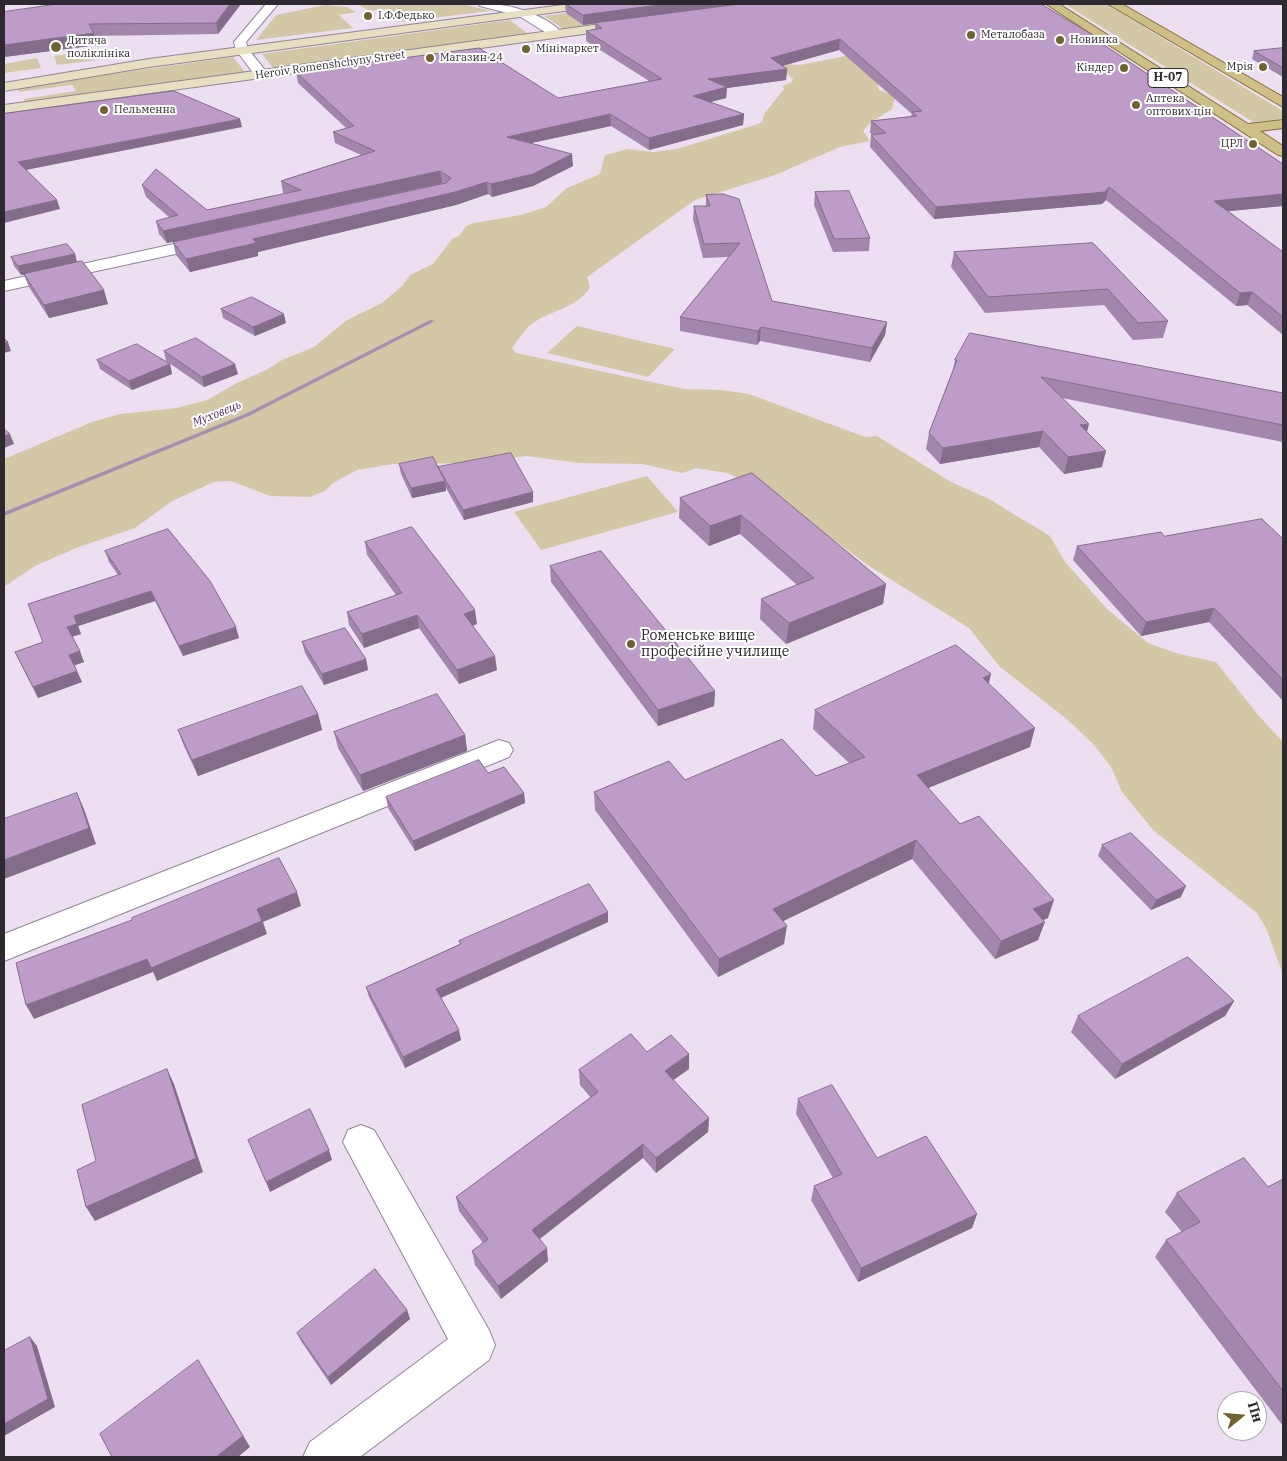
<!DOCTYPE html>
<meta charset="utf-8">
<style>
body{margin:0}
#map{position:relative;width:1287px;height:1461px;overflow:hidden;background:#eddff2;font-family:"IBM Plex Serif",serif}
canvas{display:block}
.frame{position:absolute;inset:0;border:5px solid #2e2930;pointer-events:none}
.north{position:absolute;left:1217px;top:1391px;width:50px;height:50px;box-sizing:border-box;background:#fff;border:1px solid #aba9ac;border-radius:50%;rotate:73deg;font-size:14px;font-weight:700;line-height:20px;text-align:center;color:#2e2930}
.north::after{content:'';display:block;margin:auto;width:18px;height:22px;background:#716330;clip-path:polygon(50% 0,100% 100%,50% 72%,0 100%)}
</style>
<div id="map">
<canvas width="1287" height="1461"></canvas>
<div class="frame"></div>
<div class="north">Пн</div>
</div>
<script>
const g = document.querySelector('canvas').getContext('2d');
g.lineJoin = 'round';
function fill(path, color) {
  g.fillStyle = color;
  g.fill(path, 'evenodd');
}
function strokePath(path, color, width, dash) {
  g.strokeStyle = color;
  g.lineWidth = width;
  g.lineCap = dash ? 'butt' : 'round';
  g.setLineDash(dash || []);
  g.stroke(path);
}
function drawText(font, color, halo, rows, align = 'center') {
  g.font = font + ' "IBM Plex Serif",serif';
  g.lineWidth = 4;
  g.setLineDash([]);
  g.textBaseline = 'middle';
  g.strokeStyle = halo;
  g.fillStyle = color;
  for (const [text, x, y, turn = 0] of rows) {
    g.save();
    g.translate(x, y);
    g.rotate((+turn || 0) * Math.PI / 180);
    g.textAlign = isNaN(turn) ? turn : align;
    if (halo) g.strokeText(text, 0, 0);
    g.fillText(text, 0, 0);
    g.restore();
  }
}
const green = new Path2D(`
 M462,4L491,11L397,22L387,9L370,11L359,5Z
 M637,4H726L730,6L565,30L544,16Z
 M1065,4H1106L1283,111V119L1253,122Z
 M325,5L347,7L356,12L339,15L353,28L256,40L276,15Z
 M510,20L528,34L275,70L262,54Z
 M78,53L81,59L99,60L57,65L54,56Z
 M851,55L877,83L879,90L895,96L892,109L870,123L863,131L870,141L840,147L775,175L695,200L587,277L590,288C576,308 552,310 533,323C525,328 518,340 512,348L516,353L684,389L722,390L749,394L865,437L877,436L951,482L989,499L1050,536L1065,562L1108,610L1148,643L1179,654L1216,662L1259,716L1283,742V974L1266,928L1257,913L1153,830L1122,792L1111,767L1094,745L1068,720L1000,667L969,628L869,566L766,490L727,473L696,468L683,473L642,464L580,463L526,456L475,463L393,464L357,470L333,483L325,491L310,497L270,496L231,481L214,482L172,501L135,528L76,548L35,566L4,587V459L92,422L120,414L177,408L207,400L237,383L266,370L282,360L314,347L347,320L382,303L402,286L410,275L433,264L452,239L459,236L466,226L474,223L521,215L546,207L567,188L600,174L605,155L628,149L653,152L677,149L758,124L762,122L764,114L784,89L783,86L792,82L793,79L781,69L783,64L799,65Z
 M233,57L246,73L26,104L24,99L76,91L72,85L19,92L17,87Z
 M37,58L41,68L4,73V64Z
 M577,326L675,349L648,377L547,353Z
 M647,476L678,512L541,550L514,512Z`);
const stream = new Path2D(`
 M430,320L435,321L249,416L4,516V512L245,414Z`);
const street = new Path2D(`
 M266,4H278L246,42L248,49L269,75L262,79L257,78L236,50L234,42Z
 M478,4C505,2 545,13 563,34L561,37H553L519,16L480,6Z
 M211,236L217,237L219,241L217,245L4,291V281Z
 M499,740L509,743L513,750L509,757L4,961V934Z
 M361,1125L374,1130L489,1330L495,1345L489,1360L360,1457H303L310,1442L448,1339L343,1142L348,1130Z`);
const secondary = new Path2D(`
 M570,4H600L594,7L149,67L4,91V83L149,59Z
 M631,20L635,21V27L4,113V105Z`);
const primary = new Path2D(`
 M1046,4H1059L1248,124L1283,120V128L1260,131L1283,146V156L1278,155Z
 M1108,4H1122L1283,97V107Z`);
const wall = new Path2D(`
 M241,4L218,34L94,36L97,45L4,57V12Z
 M553,4H739L583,25L566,13L565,4Z
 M595,23L1101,43L1283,164V206L1228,211L1283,252V335L1247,305L1236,306L1106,200L1102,204L934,219L870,147L871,135H873L870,133L871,121L911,116L912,114L839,50L782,66L787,69L786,80L727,88L726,98L710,102L744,114L743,125L649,150L611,126L531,143L573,166L533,186L492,197L488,194L456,205L258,252V256L190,272L176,255L173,242L442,184L167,243L159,234L156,221L170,218L146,197L142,185L207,210L284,194L283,193L281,181L361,155L335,143L333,132L346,128L298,83L296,72L558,98L649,81L586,41V31L595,29Z
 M1283,48V77L1252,59L1254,51Z
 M815,192L870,238L869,251L833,252L814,205Z
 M723,194L772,301L887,322L885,335L870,362L760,341L757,345L680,331V317L729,257L703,258L693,219L694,206H706V195Z
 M1093,243L1168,321L1163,338L1133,340L1104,305L985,313L951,267L954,252Z
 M75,254L77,262L108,304L49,318L29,287L24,275H21L14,266L11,257Z
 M221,309L286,323L255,336L223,318Z
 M164,351L238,374L204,387L166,361Z
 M97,360L170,364L172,374L132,390L100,369Z
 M955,360L1283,393V442L1062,398L1087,432L1102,467L1064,474L1039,447L940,464L926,449L929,433L953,370Z
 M399,464L438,468L533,492V502L464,520L446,488V491L412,498L401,474Z
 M752,473L886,584L883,604L786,644L760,619L761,599L797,585L740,534L709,546L679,518L680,498Z
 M1164,536L1283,539V701L1209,622L1141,636L1073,560L1077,546Z
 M365,542L477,624L472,626L497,670L459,684L419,628L364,648L349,625L347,612L396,595L367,555Z
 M105,551L239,638L183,656L155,601L78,626L81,634L72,637L84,662L74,665L82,682L38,698L15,652L43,642L118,575L109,562Z
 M550,566L715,691L714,706L658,726L551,582Z
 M302,642L366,659L368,670L324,685L305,653Z
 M989,684L1030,747L928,788L960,824L1048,918L1043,920L1038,940L995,959L912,859L783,921L784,944L718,977L595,810L594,792L685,780L816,776L849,763L813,729L815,710Z
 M318,714L322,730L198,776L184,746L178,730Z
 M334,732L465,735L467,751L363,791L338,748Z
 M488,773L524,793L525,803L415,851L388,808L386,797Z
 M1102,845L1181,897L1151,910L1098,856Z
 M608,922L441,998L461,1040L405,1068L369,997L366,987L460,944L459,941Z
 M1234,1001L1225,1016L1115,1079L1071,1032L1078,1016Z
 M647,1052L689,1069L673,1080L709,1118L708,1132L656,1173L643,1158L540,1239L548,1261L501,1299L475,1265L472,1251L483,1243L459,1211L456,1197L591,1098L580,1085L579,1070Z
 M798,1099L877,1158L977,1214L972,1228L858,1282L811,1200L814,1186L833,1178L796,1114Z
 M1283,1179V1426L1155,1257L1166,1240L1182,1232L1165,1212L1177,1193L1268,1187Z
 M407,1310L410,1319L331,1385L301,1341L297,1333Z`);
const shadedWall = new Path2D(`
 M230,4H241L218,34L216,23Z
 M666,4H739L583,25V15Z
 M94,33L97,45L4,57V45Z
 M840,39L839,50L771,69V58Z
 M787,69L786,80L727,88L726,98L692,107L693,96L708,79Z
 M610,114L611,126L508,148L507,137Z
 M744,114L743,125L649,150V138Z
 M240,119L242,127L21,171L18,162Z
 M572,154L573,166L533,186L492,197L491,184Z
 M440,171L442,183L167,243L163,231Z
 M487,182L488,194L456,205L258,252V256L190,272L186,259L253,239Z
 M1109,187L1106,200L1102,204L934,219L936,207Z
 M1283,194V206L1210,213L1214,201Z
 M57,200L60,209L4,223V212Z
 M75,254L77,263L21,275L18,266Z
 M104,290L108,304L49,318L44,305Z
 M1252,292L1247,305L1236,306L1240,293Z
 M284,314L286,323L255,336L253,327Z
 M887,322L885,335L870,362L872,348Z
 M761,327L760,341L757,345L758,331Z
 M8,342L11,351L4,353V343Z
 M170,364L172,374L132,390L129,381Z
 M235,364L238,374L204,387L202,377Z
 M1089,424L1085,440L1080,425Z
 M1043,431L1039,447L940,464L943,448Z
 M10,434L14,444L4,448V436Z
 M1106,451L1102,467L1064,474L1068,457Z
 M445,481L446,491L412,498L411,488Z
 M533,492V502L464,520L463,510Z
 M741,515L740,534L709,546L710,526Z
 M886,584L883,604L786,644L789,623Z
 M151,591L155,601L78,626L81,634L71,637L67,627L74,616Z
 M1214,608L1209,622L1141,636L1146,622Z
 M475,610L477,624L466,628L464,614Z
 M417,615L419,628L364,648L362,634Z
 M236,627L239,638L183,656L179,646Z
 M80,651L84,662L73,666L69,655Z
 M495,656L497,670L459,684L457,670Z
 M366,659L368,670L324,685L322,674Z
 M77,671L82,682L38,698L33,687Z
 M991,674L987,692L983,678Z
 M715,691L714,706L658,726V710Z
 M318,714L322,730L198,776L192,760Z
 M1035,728L1030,747L913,794L917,775Z
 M465,735L467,751L363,791L360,775Z
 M77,793L84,809L96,844L4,879V860Z
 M524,793L525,803L415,851L413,841Z
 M916,840L912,859L771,927L773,909Z
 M1186,886L1181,897L1151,910L1156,900Z
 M297,892L301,906L263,922L267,934L157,981L153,972L34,1019L26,1005L147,959L257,909Z
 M1054,900L1048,918L1027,927L1033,909Z
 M608,912V922L438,999L436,989Z
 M1045,922L1038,940L995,959L1001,941Z
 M787,926L784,944L718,977L719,959Z
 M1234,1001L1225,1016L1115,1079L1122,1064Z
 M459,1030L461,1040L405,1068L403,1057Z
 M689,1054V1069L665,1086V1071Z
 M167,1069L174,1084L203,1172L95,1221L86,1207Z
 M709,1118L708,1132L656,1173V1158Z
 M643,1144V1158L534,1243L532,1230Z
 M329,1150L332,1160L270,1192L266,1182Z
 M977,1214L972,1228L858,1282L861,1268Z
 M547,1248L548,1261L501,1299L498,1286Z
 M407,1310L410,1319L331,1385L328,1377Z
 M30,1337L37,1346L55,1407L4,1436V1424Z
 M198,1360L250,1447L238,1457H216Z`);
const building = new Path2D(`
 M58,4H230L216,23L89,24L94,33L4,45V12Z
 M566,4H666L583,15Z
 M740,4H1041L1101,40L1098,41L1283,164V194L1214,201L1283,252V287H1282L1283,288V317L1252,292L1240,293L1109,187L1105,192L936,207L871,135L886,133L871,121L917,116L912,112L922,111L840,39L771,58L787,69L708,79L727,87L693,96L744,114L649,138L610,114L507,137L572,154L533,174L491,184L487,182L455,192L253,239L256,243L186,259L173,242L446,183L451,178L440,171L163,231L156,221L178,215L142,185L156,169L207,210L301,190L281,181L375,151L333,132L354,126L296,72L479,48L558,98L662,79L586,31L602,28L595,23Z
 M1283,48V68L1254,51Z
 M174,91L240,119L18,162L57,200L4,212V114Z
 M849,191L870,238L834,239L815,192Z
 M723,194L739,199L772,301L887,322L872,348L761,327L758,331L680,317L740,243L704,244L694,206H710L706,195Z
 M1093,243L1168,321L1138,323L1108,289L988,297L954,252Z
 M67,244L75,254L18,266L11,257Z
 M82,261L104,290L44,305L24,274Z
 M252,297L284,314L253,327L221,309Z
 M970,333L1283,393V425L1041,377L1089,424L1080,425L1106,451L1068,457L1043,431L943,448L929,433L957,360H955Z
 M4,338L8,342L4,343Z
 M196,338L235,364L202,377L164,351Z
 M137,344L170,364L129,381L97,360Z
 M4,429L10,434L4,436Z
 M511,453L533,492L463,510L438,467Z
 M433,457L445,481L411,488L399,464Z
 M752,473L886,584L789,623L761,599L814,578L741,515L710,526L680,498Z
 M1262,519L1283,539V680L1214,608L1146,622L1077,546L1161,532L1164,536Z
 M412,527L475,610L464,614L495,656L457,670L417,615L362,634L347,612L402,593L365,542Z
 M168,529L210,581L236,627L179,646L151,591L74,616L77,624L67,627L80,651L69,655L77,671L33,687L15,652L43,642L28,604L121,574L105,551Z
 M601,551L715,691L658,710L550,566Z
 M345,628L366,659L322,674L302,642Z
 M956,645L991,674L983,678L1035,728L917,775L960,824L979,816L1054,900L1033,909L1045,922L1001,941L916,840L773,909L787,926L719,959L594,792L669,761L685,780L782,739L816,776L865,757L815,710Z
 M302,686L318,714L192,760L178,730Z
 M437,694L465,735L360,775L334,732Z
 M479,760L488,773L504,767L524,793L413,841L386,797Z
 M77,793L89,828L4,860V819Z
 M1131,833L1186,886L1156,900L1102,845Z
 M279,858L297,892L257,909L262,921L151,968L147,959L26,1005L16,963L132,920V918Z
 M589,884L608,912L436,989L459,1030L403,1057L366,987L461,944L459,941Z
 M1188,957L1234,1001L1122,1064L1078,1016Z
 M631,1034L647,1052L671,1035L689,1054L665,1071L709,1118L656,1158L643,1144L532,1230L547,1248L498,1286L472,1251L488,1239L456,1197L598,1092L579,1070Z
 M167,1069L196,1158L86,1207L77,1170L96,1161L82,1105Z
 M832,1085L877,1158L926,1136L977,1214L861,1268L814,1186L842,1174L798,1099Z
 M310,1109L329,1150L266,1182L248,1140Z
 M1244,1158L1268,1187L1283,1179V1391L1166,1240L1200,1222L1177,1193Z
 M375,1269L407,1310L328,1377L297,1333Z
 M30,1337L48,1399L4,1424V1351Z
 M198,1360L243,1436L216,1457H112L100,1434Z`);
const markers = [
 [368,16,5,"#716330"],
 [971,35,5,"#716330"],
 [1060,40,5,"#716330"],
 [56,47,6,"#716330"],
 [526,49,5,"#716330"],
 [430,58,5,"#716330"],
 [1263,67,5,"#716330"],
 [1124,68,5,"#716330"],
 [1136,105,5,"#716330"],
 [104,110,5,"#716330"],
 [1253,144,5,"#716330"],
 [631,644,5,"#716330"]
];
const farPoinames = [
 ["І.Ф.Федько",378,16],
 ["Металобаза",981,35],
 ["Новинка",1070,40],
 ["Дитяча",67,41],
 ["поліклініка",67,54],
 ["Мінімаркет",536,49],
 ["Магазин 24",440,58],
 ["Мрія",1253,67,"right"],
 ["Кіндер",1114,68,"right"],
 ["Аптека",1146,99],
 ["оптових цін",1146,112],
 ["Пельменна",114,110],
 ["ЦРЛ",1243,144,"right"]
];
const farStreetnames = [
 ["Heroiv Romenshchyny Street",330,65,-8]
];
const shields = [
 [1168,78,40]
];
const shieldNames = [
 ["Н-07",1168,78]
];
const farWaternames = [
 ["Муховець",217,414,-22]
];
const poiNames = [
 ["Роменське вище",641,636],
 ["професійне училище",641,652]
];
fill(green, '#d2c8a6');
fill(stream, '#a88fb0');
strokePath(street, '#928596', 2);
strokePath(secondary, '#928596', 2);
strokePath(primary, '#806f33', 2);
fill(street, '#fff');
fill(secondary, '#e6dfc2');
fill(primary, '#cdbf85');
fill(wall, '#a386ab');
fill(shadedWall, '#846d8b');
fill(building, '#bd9cc7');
strokePath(building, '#846d8b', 1);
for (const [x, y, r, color] of markers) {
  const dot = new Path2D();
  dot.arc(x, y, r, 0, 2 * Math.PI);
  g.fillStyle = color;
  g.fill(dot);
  strokePath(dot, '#fff', 2);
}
drawText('11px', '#2e2930', '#fff', farPoinames, 'left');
drawText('11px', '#2e2930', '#fff', farStreetnames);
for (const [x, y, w] of shields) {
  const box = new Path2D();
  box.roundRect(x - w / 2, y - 9.5, w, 19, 4);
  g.fillStyle = '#fff';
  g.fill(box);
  strokePath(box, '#2e2930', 1);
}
drawText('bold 12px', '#2e2930', null, shieldNames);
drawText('italic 12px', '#582d64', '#fff', farWaternames);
drawText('14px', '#2e2930', '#fff', poiNames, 'left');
</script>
